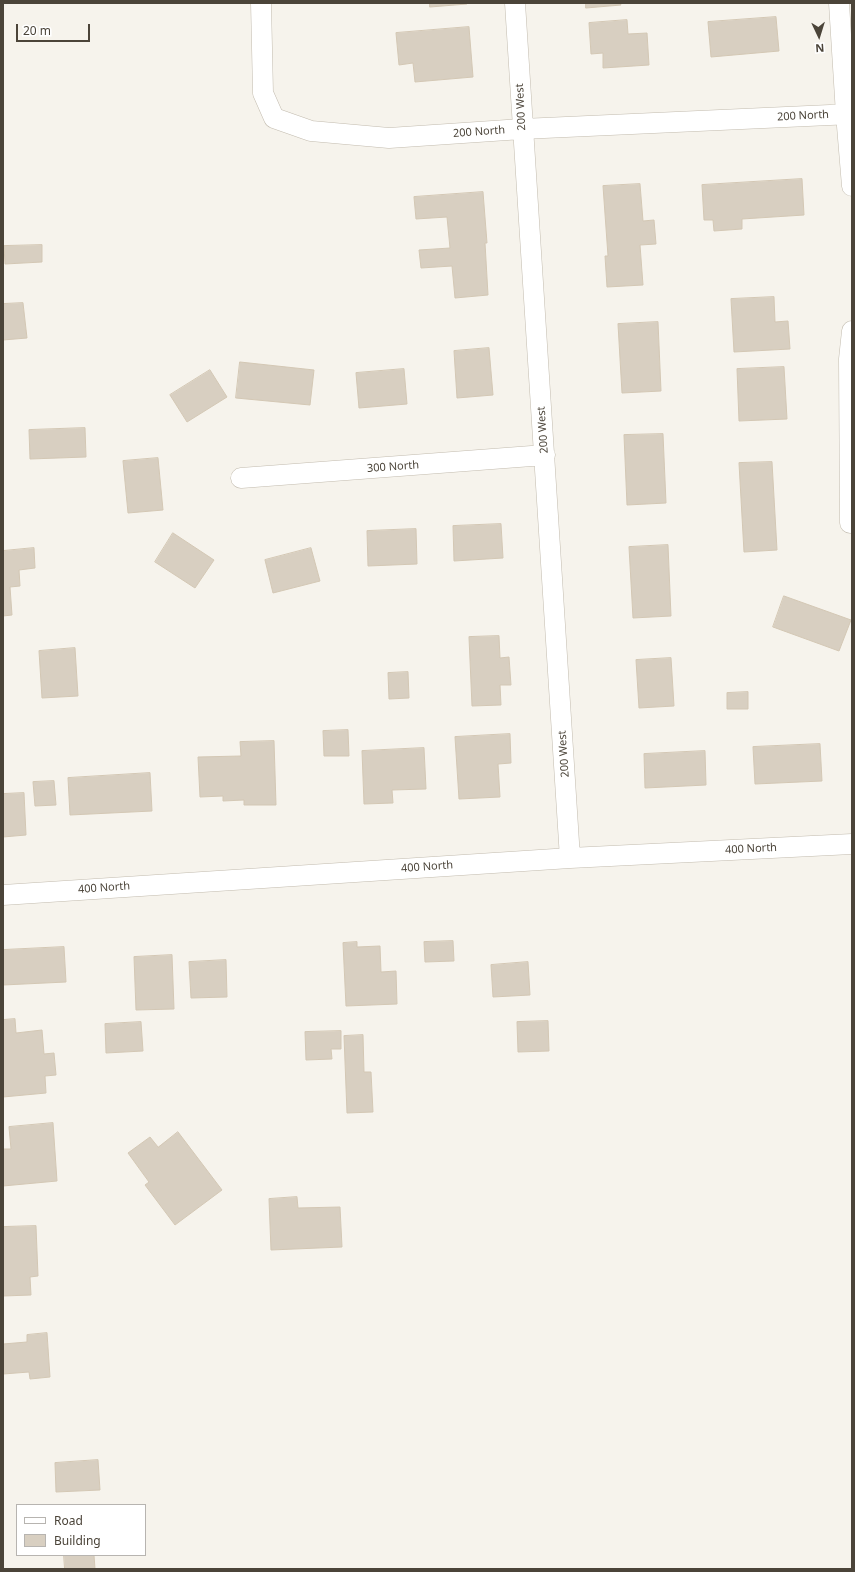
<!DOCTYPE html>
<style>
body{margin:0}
#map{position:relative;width:855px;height:1572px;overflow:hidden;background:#f6f3ec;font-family:"Noto Sans",sans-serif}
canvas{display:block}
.frame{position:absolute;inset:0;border:4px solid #4b4439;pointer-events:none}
.legend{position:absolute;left:16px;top:1504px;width:130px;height:52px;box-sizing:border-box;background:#fff;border:1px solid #b7b4b0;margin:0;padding:5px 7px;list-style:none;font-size:12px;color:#4b4439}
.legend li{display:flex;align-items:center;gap:8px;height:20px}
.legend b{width:20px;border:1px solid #b7b4b0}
.north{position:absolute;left:799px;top:16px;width:40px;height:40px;-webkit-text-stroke:3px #fff;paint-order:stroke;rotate:176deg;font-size:11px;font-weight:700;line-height:16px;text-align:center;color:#4b4439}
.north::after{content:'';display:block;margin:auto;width:14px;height:18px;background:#4b4439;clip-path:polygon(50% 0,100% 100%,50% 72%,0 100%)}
.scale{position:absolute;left:16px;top:24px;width:74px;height:18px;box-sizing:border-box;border:2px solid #4b4439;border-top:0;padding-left:5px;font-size:12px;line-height:14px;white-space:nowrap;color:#4b4439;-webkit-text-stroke:3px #fff;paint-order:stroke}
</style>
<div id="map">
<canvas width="855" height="1572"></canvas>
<div class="frame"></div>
<ul class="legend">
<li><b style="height:5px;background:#fff"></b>Road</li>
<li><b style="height:11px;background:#d8cfc1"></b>Building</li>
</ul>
<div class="north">N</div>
<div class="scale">20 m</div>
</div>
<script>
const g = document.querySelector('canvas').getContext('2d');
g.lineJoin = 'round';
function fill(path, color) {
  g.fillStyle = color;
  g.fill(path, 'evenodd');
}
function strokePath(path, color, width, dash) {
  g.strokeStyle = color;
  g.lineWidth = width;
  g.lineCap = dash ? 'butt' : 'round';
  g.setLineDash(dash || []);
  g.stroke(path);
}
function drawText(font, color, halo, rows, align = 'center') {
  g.font = font + ' "Noto Sans",sans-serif';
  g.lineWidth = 3;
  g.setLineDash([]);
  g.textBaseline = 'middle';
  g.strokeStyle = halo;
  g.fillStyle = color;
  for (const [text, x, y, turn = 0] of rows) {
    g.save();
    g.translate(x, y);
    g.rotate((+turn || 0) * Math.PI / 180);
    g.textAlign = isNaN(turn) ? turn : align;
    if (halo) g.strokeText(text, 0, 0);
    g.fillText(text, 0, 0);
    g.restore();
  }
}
const building = new Path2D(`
 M430,3H467V4L430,7Z
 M586,3H620L621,5L586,8Z
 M776,17L779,51L711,57L708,22Z
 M627,20L628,34L647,33L649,65L603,68V53L591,54L589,23Z
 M469,27L473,77L415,82L413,63L399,65L396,33Z
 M802,179L804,215L742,219V229L714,231L713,220H704L702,185Z
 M640,184L643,221L654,220L656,244L640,245L643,285L607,287L605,256H608L603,186Z
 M483,192L487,243H485L488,295L455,298L452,266L421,268L419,250L450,248L447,217L416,219L414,197Z
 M42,245V262L5,264L4,246Z
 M774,297L775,322L788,321L790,349L734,352L731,299Z
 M23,303L27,338L3,340V304Z
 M658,322L661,391L622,393L618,324Z
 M489,348L493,395L457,398L454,351Z
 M240,362L314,370L310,405L236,398Z
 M784,367L787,419L739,421L737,369Z
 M404,369L407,404L359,408L356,373Z
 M210,370L227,397L187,422L170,395Z
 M85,428L86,457L30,459L29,430Z
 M663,434L666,503L627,505L624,435Z
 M158,458L163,510L128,513L123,461Z
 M772,462L777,550L744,552L739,463Z
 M501,524L503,558L454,561L453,526Z
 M416,529L417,564L368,566L367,531Z
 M173,533L214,560L195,588L155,562Z
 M668,545L671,616L633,618L629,547Z
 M34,548L35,568L19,570L20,586L10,587L12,615L3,616V551Z
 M311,548L320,581L273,593L265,560Z
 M784,596L851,620L839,651L773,627Z
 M499,636L500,658L509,657L511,685H500L501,705L472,706L469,637Z
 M75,648L78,696L42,698L39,651Z
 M671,658L674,706L639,708L636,660Z
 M408,672L409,698L389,699L388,673Z
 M748,692V709H727V693Z
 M348,730L349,756H324L323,731Z
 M510,734L511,763L498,764L500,797L459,799L455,737Z
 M274,741L276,805H244V800L223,801V796L200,797L198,757L241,756L240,742Z
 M820,744L822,781L755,784L753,747Z
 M424,748L426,789L392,790L393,803L364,804L362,751Z
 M705,751L706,785L645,788L644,754Z
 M150,773L152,811L70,815L68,778Z
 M54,781L56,805L35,806L33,782Z
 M24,793L26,835L3,837V794Z
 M453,941L454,961L425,962L424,942Z
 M357,942V947L380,946L381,972L396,971L397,1004L346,1006L343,943Z
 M64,947L66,982L3,985V950Z
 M172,955L174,1009L136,1010L134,957Z
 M226,960L227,997L191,998L189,962Z
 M528,962L530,995L493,997L491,965Z
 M15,1019L16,1033L42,1030L44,1054L54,1053L56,1075L45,1076L46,1093L3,1097V1020Z
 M548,1021L549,1051L518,1052L517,1022Z
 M141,1022L143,1051L106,1053L105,1024Z
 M341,1031V1049H331L332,1059L306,1060L305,1032Z
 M363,1035L364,1072H371L373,1112L347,1113L344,1036Z
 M53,1123L57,1181L3,1186V1149H11L9,1127Z
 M178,1132L222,1190L175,1225L145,1185L149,1182L128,1153L150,1137L158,1147Z
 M297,1197L298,1208L340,1207L342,1247L271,1250L269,1199Z
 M36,1226L38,1276L30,1277L31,1295L3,1296V1227Z
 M47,1333L50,1377L30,1379L29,1372L3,1374V1344L27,1342V1335Z
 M98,1460L100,1490L56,1492L55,1463Z
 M64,1555H94L95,1569H65Z`);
const minor = new Path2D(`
 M261,3L263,93L274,118L311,131L389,138L522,129L852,114
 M515,3L570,858
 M839,3L846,114L852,186
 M241,478L545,455
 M850,523L849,359L852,331
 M3,895L570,858L852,844`);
const streetNames = [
 ["200 West",521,107,-93],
 ["200 North",803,116,-3],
 ["200 North",479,132,-4],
 ["200 West",543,430,-94],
 ["300 North",393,467,-4],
 ["200 West",564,754,-94],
 ["400 North",751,849,-3],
 ["400 North",427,867,-4],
 ["400 North",104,888,-4]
];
fill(building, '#d8cfc1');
strokePath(building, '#d3c7b4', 1);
strokePath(minor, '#c2bbae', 21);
strokePath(minor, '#fff', 20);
drawText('11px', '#4b4439', '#fff', streetNames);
</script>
